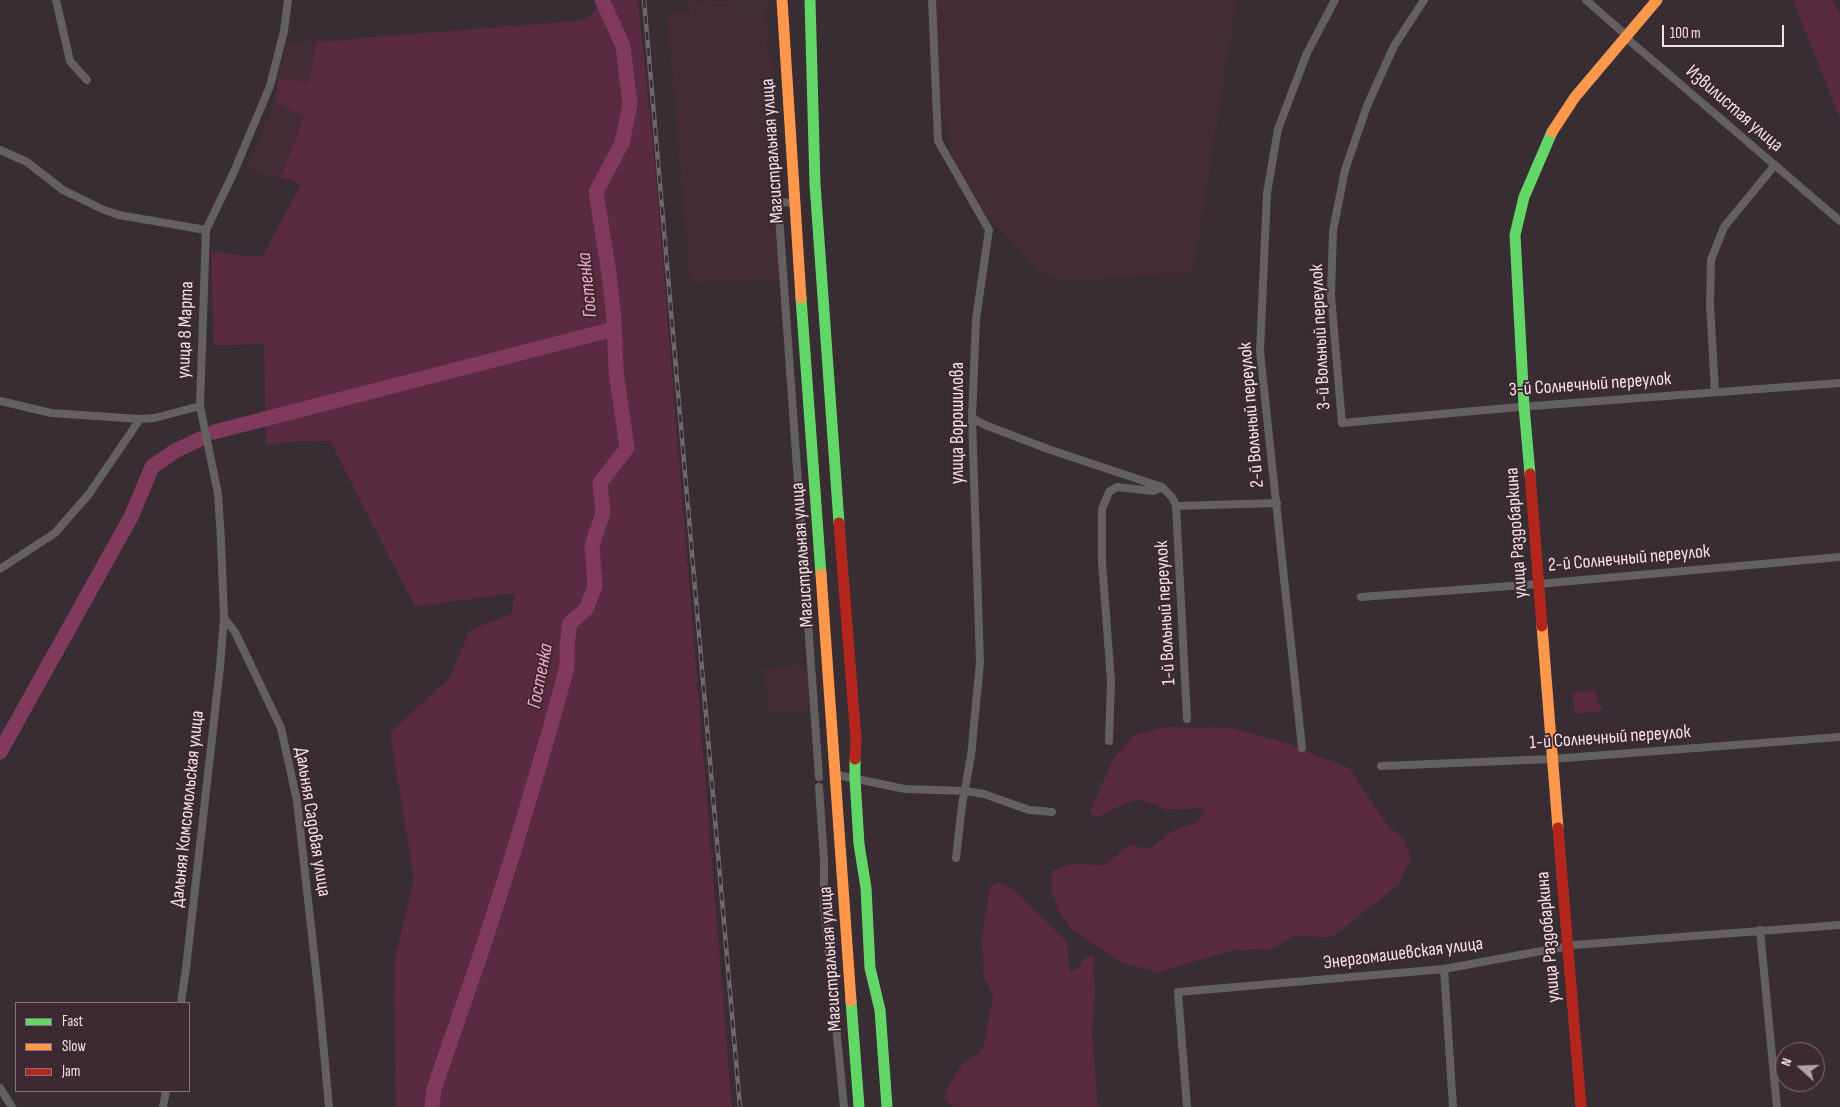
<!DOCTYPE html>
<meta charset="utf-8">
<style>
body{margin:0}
#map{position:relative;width:1840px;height:1107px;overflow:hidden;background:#382d32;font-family:"Sofia Sans Condensed",sans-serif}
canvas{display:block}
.legend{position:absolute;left:15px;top:1002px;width:175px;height:90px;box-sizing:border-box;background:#3c2931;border:1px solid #84737a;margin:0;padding:6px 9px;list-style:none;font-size:15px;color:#f0e3e8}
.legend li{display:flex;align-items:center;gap:10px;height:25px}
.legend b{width:25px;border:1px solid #84737a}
.north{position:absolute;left:1775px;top:1042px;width:50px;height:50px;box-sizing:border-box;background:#3c2931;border:1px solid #84737a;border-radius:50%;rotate:290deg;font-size:14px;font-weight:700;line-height:20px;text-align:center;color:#f0e3e8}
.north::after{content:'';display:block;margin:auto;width:18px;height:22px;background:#b0a3a8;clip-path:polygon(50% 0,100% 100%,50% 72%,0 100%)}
.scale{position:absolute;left:1662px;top:25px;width:122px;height:22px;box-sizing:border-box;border:2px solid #f0e3e8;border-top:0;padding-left:6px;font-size:15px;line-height:18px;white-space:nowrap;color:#f0e3e8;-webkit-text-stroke:4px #3c2931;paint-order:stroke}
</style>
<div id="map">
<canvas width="1840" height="1107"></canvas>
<ul class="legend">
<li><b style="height:6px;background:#63d668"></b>Fast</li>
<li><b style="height:6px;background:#ff974d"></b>Slow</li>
<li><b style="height:6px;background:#b3261e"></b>Jam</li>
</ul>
<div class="north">N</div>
<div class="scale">100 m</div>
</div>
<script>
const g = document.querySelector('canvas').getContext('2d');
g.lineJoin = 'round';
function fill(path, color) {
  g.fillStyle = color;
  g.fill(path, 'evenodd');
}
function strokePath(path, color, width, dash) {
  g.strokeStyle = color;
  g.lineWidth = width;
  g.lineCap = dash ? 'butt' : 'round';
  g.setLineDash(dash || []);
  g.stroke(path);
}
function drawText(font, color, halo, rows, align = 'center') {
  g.font = font + ' "Sofia Sans Condensed",sans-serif';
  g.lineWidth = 4;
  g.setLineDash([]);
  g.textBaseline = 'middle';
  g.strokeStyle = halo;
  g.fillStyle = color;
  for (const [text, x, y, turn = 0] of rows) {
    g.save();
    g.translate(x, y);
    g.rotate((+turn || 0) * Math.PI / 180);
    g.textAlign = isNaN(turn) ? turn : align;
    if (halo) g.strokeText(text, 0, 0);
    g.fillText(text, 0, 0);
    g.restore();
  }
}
const built = new Path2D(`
 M689,0L766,2L768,49L774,65L787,279L690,284L667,13L689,12Z
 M933,0H1235L1236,4L1193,274L1060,279L1039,272L958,186L937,85Z
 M316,42L309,83L278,78L288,44Z
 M275,101L304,117L281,177L246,169Z
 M807,665L810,710L767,711L765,669Z`);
const green = new Path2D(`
 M597,0H638L655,165L732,1107H396L394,963L414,878L390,733L450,677L470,630L512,614L514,593L415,607L330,441L282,442L266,445L264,344L214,346L211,252L262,257L301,184L281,177L304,117L275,101L278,78L309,83L316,42L586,20L596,9Z
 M1793,0H1832L1840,13V119Z
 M1596,690L1597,703L1602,706V711L1575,714L1573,693Z
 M1164,727L1231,728L1287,743L1350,769L1388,826L1403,838L1411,858L1399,884L1335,935L1325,938L1296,935L1272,949L1234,950L1159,972L1122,963L1071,929L1059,912L1052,893V871L1072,864L1104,865L1130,845L1150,849C1158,843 1165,836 1173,831C1187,823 1201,828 1204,808L1167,810L1141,799L1123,804L1098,818L1090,812L1113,759L1134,735Z
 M1000,883L1016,892L1067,942L1070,972L1079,967L1083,959L1093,955L1095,992L1092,1031L1098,1107H955L945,1099L946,1089L963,1063L980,1053L984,1044L993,996L984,978L982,936L990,886Z`);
const river = new Path2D(`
 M214,432L614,329
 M0,752L131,517L152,467L175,451L200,439
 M432,1107L434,1089L481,953L512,857L550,729L567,667V644L570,623L586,609L595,586L592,545L603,513L600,483L627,448L616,371L614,319L609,274L596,192L622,143L630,104L623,46L602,0`);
const street = new Path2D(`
 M56,0L70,61L87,80
 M932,0L938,141L989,230L976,319L972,418L980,662L971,756L962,805L956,858
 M1424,0L1394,46L1367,106L1345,170L1333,231L1331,295L1342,423L1519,407L1840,383
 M1586,0L1627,36L1630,41L1840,221
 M0,150L27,162L63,190L104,210L119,215L206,230
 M794,203L778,202L819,777
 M1715,392L1710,304L1711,260L1724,227L1775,165
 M0,401L51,413L140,419L155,418L200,406
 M972,418L985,425L1048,449L1162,487L1172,497L1176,506L1277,503
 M1176,506L1187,719
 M0,569L55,533L89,494L140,419
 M1361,597L1538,584L1840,557
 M224,618L235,632L281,728L297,801L319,998L329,1107
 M1109,741L1111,681L1102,562V509L1109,492L1117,487L1153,491L1162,487
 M1302,748L1260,351L1267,193L1278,129L1307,53L1335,0
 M1381,766L1552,759L1840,737
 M837,775L905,789L965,791L984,794L1029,810L1052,812
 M819,787L824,860V906L844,1107
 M1760,930L1777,1107
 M1444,969L1453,1107
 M181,1003L186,969L220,667L224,618L221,540L218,494L200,406L206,230L233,174L270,86L284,31L288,0
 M0,1088L12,1107
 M163,1107L166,1091
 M1187,1107L1178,992L1444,969L1574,945L1840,925`);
const fast = new Path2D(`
 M810,0L815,184L839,523
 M801,298L821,574
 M1530,474L1524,406L1515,235L1524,197L1552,132
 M855,759V779L859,844L866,888L870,968L880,1010L887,1107
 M851,1001L859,1107`);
const slow = new Path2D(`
 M782,0L801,298
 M1552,132L1575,97L1657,0
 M821,574L851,1001
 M1542,626L1558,828`);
const jam = new Path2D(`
 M1530,474L1542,626
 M839,523L856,739L855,759
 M1558,828L1581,1107`);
const rail = new Path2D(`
 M644,0L740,1107`);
const streetNames = [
 ["Извилистая улица",1734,109,41],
 ["Магистральная улица",773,151,-94],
 ["улица 8 Марта",186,330,-88],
 ["3-й Вольный переулок",1321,337,-93],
 ["3-й Солнечный переулок",1590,385,-4],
 ["2-й Вольный переулок",1252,415,-95],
 ["улица Ворошилова",958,423,-90],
 ["улица Раздобаркина",1517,533,-94],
 ["Магистральная улица",803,555,-94],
 ["2-й Солнечный переулок",1629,559,-5],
 ["1-й Вольный переулок",1166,613,-93],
 ["1-й Солнечный переулок",1610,738,-4],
 ["Дальняя Комсомольская улица",188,809,-84],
 ["Дальняя Садовая улица",312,822,81],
 ["улица Раздобаркина",1549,937,-95],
 ["Энергомашевская улица",1403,954,-7],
 ["Магистральная улица",831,959,-94]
];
const waterNames = [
 ["Гостенка",588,285,-96],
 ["Гостенка",541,676,-79]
];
fill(built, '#432c35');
fill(green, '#5a2a40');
strokePath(river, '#823a5c', 15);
strokePath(street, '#645f61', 8);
strokePath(fast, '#63d668', 11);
strokePath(slow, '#ff974d', 11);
strokePath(jam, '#b3261e', 11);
strokePath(rail, '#6d6869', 4.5);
strokePath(rail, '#3c2931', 2.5, [8]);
drawText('19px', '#f0e3e8', '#3c2931', streetNames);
drawText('italic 20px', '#fda2c8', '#3c2931', waterNames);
</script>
